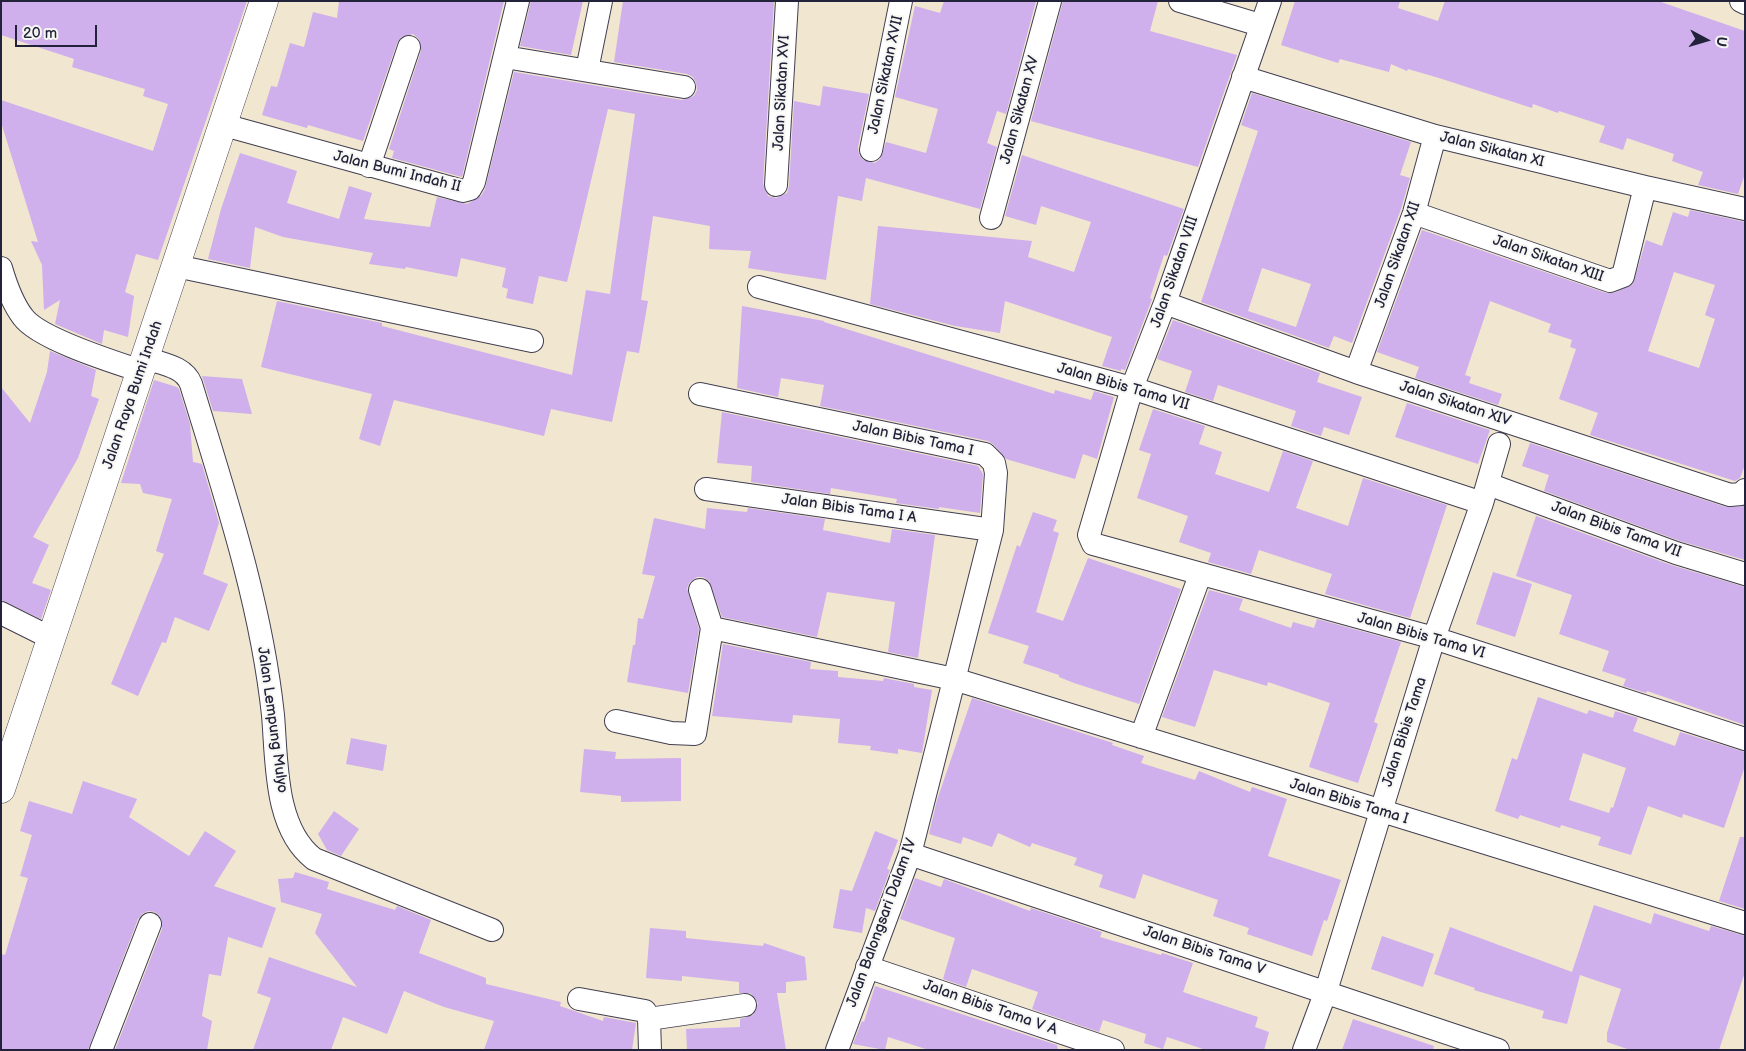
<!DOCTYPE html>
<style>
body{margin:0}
#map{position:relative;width:1746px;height:1051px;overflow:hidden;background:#f1e6cf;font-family:"Balsamiq Sans",sans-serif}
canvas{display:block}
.frame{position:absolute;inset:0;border:2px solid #22223b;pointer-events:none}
.north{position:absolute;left:1681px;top:15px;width:50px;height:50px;-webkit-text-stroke:4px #f6f6f2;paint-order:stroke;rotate:96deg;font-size:14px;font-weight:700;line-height:20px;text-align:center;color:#22223b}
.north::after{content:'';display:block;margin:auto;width:18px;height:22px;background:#22223b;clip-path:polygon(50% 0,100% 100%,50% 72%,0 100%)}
.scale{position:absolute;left:15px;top:25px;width:82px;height:22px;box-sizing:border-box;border:2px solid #22223b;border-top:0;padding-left:6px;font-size:15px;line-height:18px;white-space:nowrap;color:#22223b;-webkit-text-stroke:4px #f6f6f2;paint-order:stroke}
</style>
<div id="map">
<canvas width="1746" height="1051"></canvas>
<div class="frame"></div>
<div class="north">U</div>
<div class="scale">20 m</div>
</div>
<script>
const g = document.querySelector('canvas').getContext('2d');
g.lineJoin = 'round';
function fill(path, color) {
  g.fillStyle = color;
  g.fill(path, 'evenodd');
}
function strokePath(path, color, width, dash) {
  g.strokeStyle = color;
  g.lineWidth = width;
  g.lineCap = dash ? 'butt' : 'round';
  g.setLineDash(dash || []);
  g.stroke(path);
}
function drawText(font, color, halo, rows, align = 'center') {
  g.font = font + ' "Balsamiq Sans",sans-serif';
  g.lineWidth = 4;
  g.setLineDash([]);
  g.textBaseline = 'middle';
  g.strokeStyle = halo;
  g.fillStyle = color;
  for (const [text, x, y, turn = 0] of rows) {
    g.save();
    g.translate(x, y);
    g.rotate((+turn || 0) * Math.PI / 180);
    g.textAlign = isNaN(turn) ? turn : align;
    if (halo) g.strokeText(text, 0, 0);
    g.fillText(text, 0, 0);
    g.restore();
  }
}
const building = new Path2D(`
 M1,1H247L158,260L136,254L125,292L134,296L128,337L104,330L102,344L55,324L60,300L44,310L42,265L31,241L38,242L1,122V100L153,151L168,104L143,96L145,89L72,67L74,59L1,35Z
 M339,1H504L462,177L392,158L394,151L389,149L421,51L419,39L413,34L401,37L397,43L363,141L308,125L307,128L262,115L271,86L277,87L290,43L304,47L313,12L337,18Z
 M531,1H583L571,55L520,46Z
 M623,1H774L763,184L768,196L776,198L787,193L789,186L794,101L820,106L823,86L869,94L858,147L859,155L863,160L875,163L880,159L886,142L926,153L938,109L895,97L915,6L940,13L944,1H1036L1006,114L997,111L987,143L997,147L980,209L866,178L862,201L838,196L826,280L748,268L751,251L709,249L710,226L653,216L641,300L648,301L639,353L627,351L612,422L551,409L544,436L394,400L380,446L359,439L372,394L261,367L277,301L382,323V326L572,375L586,290L610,294L635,114L608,109L567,282L539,276L533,304L506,298L508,289L502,287L506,268L461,258L457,277L406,267L405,269L369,264L373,253L283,237L255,227L250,268L208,259L221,209L240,153L297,171L287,203L339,219L349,186L372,193L364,219L430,227L437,197L467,204L481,196L485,189L514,72L682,100L694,96L697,90L696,83L693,77L687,74L614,62Z
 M1063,1H1158L1150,31L1237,55L1198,167L1031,121Z
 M1295,1H1400L1398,8L1438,21L1445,1H1658L1745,31V174L1738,194L1698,185L1703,172L1672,161L1674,154L1627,138L1623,150L1599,142L1605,126L1559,111L1558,113L1533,104L1532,108L1439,78L1408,69L1407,71L1391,64L1389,72L1340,59L1338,63L1281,45Z
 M1252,93L1411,142L1400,175L1410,178L1401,209L1352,343L1334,336L1329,348L1201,302L1258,131L1241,125ZM1262,268L1311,284L1296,327L1248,311Z
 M1022,155L1184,209L1167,256L1164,255L1150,298L1152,299L1125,370L1121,369V371L1102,366L1112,337L1005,301L1000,333L955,326L870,304L878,226L1032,241L1028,257L1074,272L1091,222L1041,206L1036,225L1005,216Z
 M1690,210L1745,222V465L1740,478L1735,481L1590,435L1598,413L1559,399L1576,349L1570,347L1572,340L1548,332L1551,324L1490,301L1465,375L1471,377L1469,383L1502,394L1498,405L1415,378L1419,367L1377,352L1422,230L1606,293H1614L1633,284L1646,240L1662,246L1673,212L1688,217ZM1674,272L1715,285L1705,315L1715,319L1699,368L1648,351Z
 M742,306L824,321V322L1054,394L1055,390L1091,400L1094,391L1114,397L1097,459L1083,454L1075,479L1006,459L994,445L988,441L820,406L824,385L781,378L778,397L737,388Z
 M1173,320L1320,373L1317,382L1362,397L1349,435L1324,427L1321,436L1291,426L1296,411L1218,385L1213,401L1185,392L1192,371L1157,359Z
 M50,351L96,370L91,396L99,399L78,458L33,537L49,545L32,583L51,590L41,619L1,600V387L30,423L47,372Z
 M202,376L242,379L252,414L213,411Z
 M154,380L177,387L179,389L190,424L193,462L202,464L219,523L203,574L228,584L209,631L175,617L166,643L162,642L138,696L111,684L164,554L156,551L172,499L143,493L140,484L121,483Z
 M1407,403L1490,430L1478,464L1395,437Z
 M1153,409L1205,426L1199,444L1222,452L1215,474L1269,492L1283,451L1313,461L1296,508L1348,526L1363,478L1447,505L1410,618L1325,594L1332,574L1259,550L1251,574L1208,562L1211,553L1179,542L1188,516L1137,498L1151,454L1139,450Z
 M722,412L978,466L983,474L980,513L939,507V509L896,503L897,499L831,488L830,494L751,482L752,466L717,463Z
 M1530,443L1726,507L1745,506V560L1680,541L1544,491L1549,475L1522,466Z
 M707,508L747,512L748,508L825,519L823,530L890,543L892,529L935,535L918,658L888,652L895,602L827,592L817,637L722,617L709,581L703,577H697L690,582L687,588L699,629L688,693L627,682L633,645H635L638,618L643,619L655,576L642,574L654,518L705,529Z
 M1033,512L1057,520L1053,531L1059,533L1036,612L1063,621L1088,558L1181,589L1139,704L1074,683L1059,677V675L1023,663L1029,646L988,633L1017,545L1020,547Z
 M1536,516L1671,565L1745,587V725L1647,691L1646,693L1623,686L1626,679L1602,671L1609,651L1559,634L1572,595L1516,576Z
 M1493,572L1532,584L1515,637L1476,624Z
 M1209,590L1243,599L1239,610L1291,628L1293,622L1314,628L1317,619L1401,642L1374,722L1378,724L1358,783L1309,767L1330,703L1268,682L1267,686L1214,670L1195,727L1162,717Z
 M723,644L811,662L810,669L838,671V677L883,681L884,678L914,684V687L932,690L922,753L898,749V754L870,750L871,746L838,743L840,719L793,715L792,723L712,716Z
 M1538,697L1587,714L1589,710L1613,718L1615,711L1638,718L1633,731L1675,746L1680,732L1745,752V766L1724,828L1683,814L1682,818L1648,806L1631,855L1598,845L1601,837L1561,825L1560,828L1520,815L1518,819L1495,811L1512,758L1517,760ZM1583,753L1626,768L1613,808L1611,807L1609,813L1569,800Z
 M972,698L1113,743L1112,745L1144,756L1141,763L1195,780L1199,771L1250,792L1252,787L1287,799L1268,856L1341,880L1327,921L1324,920L1312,956L1247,934L1249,928L1213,916L1218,900L1143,874L1135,899L1099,887L1103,875L1074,865L1077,858L1032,843L1030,847L998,833L992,847L963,837L961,844L929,834L937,800Z
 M351,738L387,745L383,771L346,764Z
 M584,749L616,752L615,759L681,758V801L621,802V796L580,792Z
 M83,781L137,799L129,817L189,856L205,831L236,851L214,886L276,908L262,948L228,937L221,976L209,974L202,1016L212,1021L207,1050H115L162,929L160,916L155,912L148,911L142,914L138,919L88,1050H1V954L5,955L28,878L20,876L32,835L20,831L29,801L72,814Z
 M334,811L359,829L341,856L327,850L318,834Z
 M875,831L898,840L887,869L890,870L875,911L866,908L862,933L833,928L840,889L852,891Z
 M1740,837H1745V909L1719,901Z
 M295,872L329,882L327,889L395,910L397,906L431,920L419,953L486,978V984L561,1002L560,1006L603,1021L604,1017L636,1023L632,1050H484L494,1021L444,1007L404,991L387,1034L343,1017L331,1050H253L271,998L257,993L269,957L357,987L315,933L322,914L281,902L278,879L293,878Z
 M915,878L941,887L944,879L1030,911L1031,908L1102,932L1100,937L1161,955L1162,953L1193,963L1183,992L1258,1017L1255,1027L1269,1032L1264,1050H1206L1167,1037L1163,1049L1144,1043L1146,1034L1103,1020L1099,1032L1032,1009L1038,992L972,969L966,987L943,979L955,938L900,919Z
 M1594,905L1651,924L1654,913L1709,931L1711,926L1745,936V972L1719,1050H1630L1607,1042V1033L1621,989L1580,975L1567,1024L1542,1018L1544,1011L1474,990L1475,988L1434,974L1450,927L1572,972Z
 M650,928L686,931V938L763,946L764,943L805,957L807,980L786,982V993H777L786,1050H687L686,1029L740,1027V1019L753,1015L758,1003L750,993H739V982L682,976V981L646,978Z
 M1382,936L1434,954L1423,987L1371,969Z
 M875,986L1057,1045L1058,1050H929L888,1037L885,1050L853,1044L862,1021L864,1022Z
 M1353,1019L1434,1046L1433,1050H1342Z`);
const minor = new Path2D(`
 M1180,1L1260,25
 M1270,1L1165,303L1132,388L1089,535L1093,544L1434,638L1745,739
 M1741,1L1745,3
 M505,57L684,87
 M587,70L601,1
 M1243,77L1435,136L1645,187L1745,209
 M224,125L463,191L470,189L474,182L518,1
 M871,150L901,1
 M369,166L409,47
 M776,185L787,1
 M1414,213L1610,281L1623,276L1645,187
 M991,218L1050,1
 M176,266L532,341
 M1,268C6,285 12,303 23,317C39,339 114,362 141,371
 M759,287L1132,388L1482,503
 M1165,303L1356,372L1730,495L1741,494L1745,490
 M145,358C162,364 184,366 191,384C224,492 261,602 273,715C277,761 274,828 314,859L492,930
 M1356,372L1414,213L1435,136
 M700,394L985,454L994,463L996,473L992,530L910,854L837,1050
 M1488,484L1676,553L1745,574
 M706,489L992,530
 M1,613L51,638
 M712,628L954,679L1745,923
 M616,721L671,733L695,734L712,628L700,590
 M1141,737L1200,575
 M910,854L1498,1050
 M867,967L1113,1050
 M579,999L645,1011L649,1019L650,1050
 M649,1019L745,1005
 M101,1050L150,924
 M1304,1050L1326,991L1434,638L1482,503L1499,444`);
const tertiary = new Path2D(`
 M1,789L264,1`);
const streetNames = [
 ["Jalan Sikatan XVII",886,75,-78],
 ["Jalan Sikatan XVI",782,93,-87],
 ["Jalan Sikatan XV",1020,110,-75],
 ["Jalan Sikatan XI",1492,150,14],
 ["Jalan Bumi Indah II",397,172,14],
 ["Jalan Sikatan XII",1398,255,-71],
 ["Jalan Sikatan XIII",1548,259,19],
 ["Jalan Sikatan VIII",1175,272,-71],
 ["Jalan Bibis Tama VII",1123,387,16],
 ["Jalan Raya Bumi Indah",133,395,-71],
 ["Jalan Sikatan XIV",1455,404,18],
 ["Jalan Bibis Tama I",913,439,12],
 ["Jalan Bibis Tama I A",849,509,8],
 ["Jalan Bibis Tama VII",1616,530,20],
 ["Jalan Bibis Tama VI",1421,636,16],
 ["Jalan Lempung Mulyo",272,720,82],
 ["Jalan Bibis Tama",1405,732,-72],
 ["Jalan Bibis Tama I",1349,802,17],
 ["Jalan Balongsari Dalam IV",882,923,-70],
 ["Jalan Bibis Tama V",1204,951,18],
 ["Jalan Bibis Tama V A",990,1008,19]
];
fill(building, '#cfafec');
strokePath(minor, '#413f51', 24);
strokePath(tertiary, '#413f51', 29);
strokePath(minor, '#fff', 22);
strokePath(tertiary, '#fff', 28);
drawText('15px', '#22223b', '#f6f6f2', streetNames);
</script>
